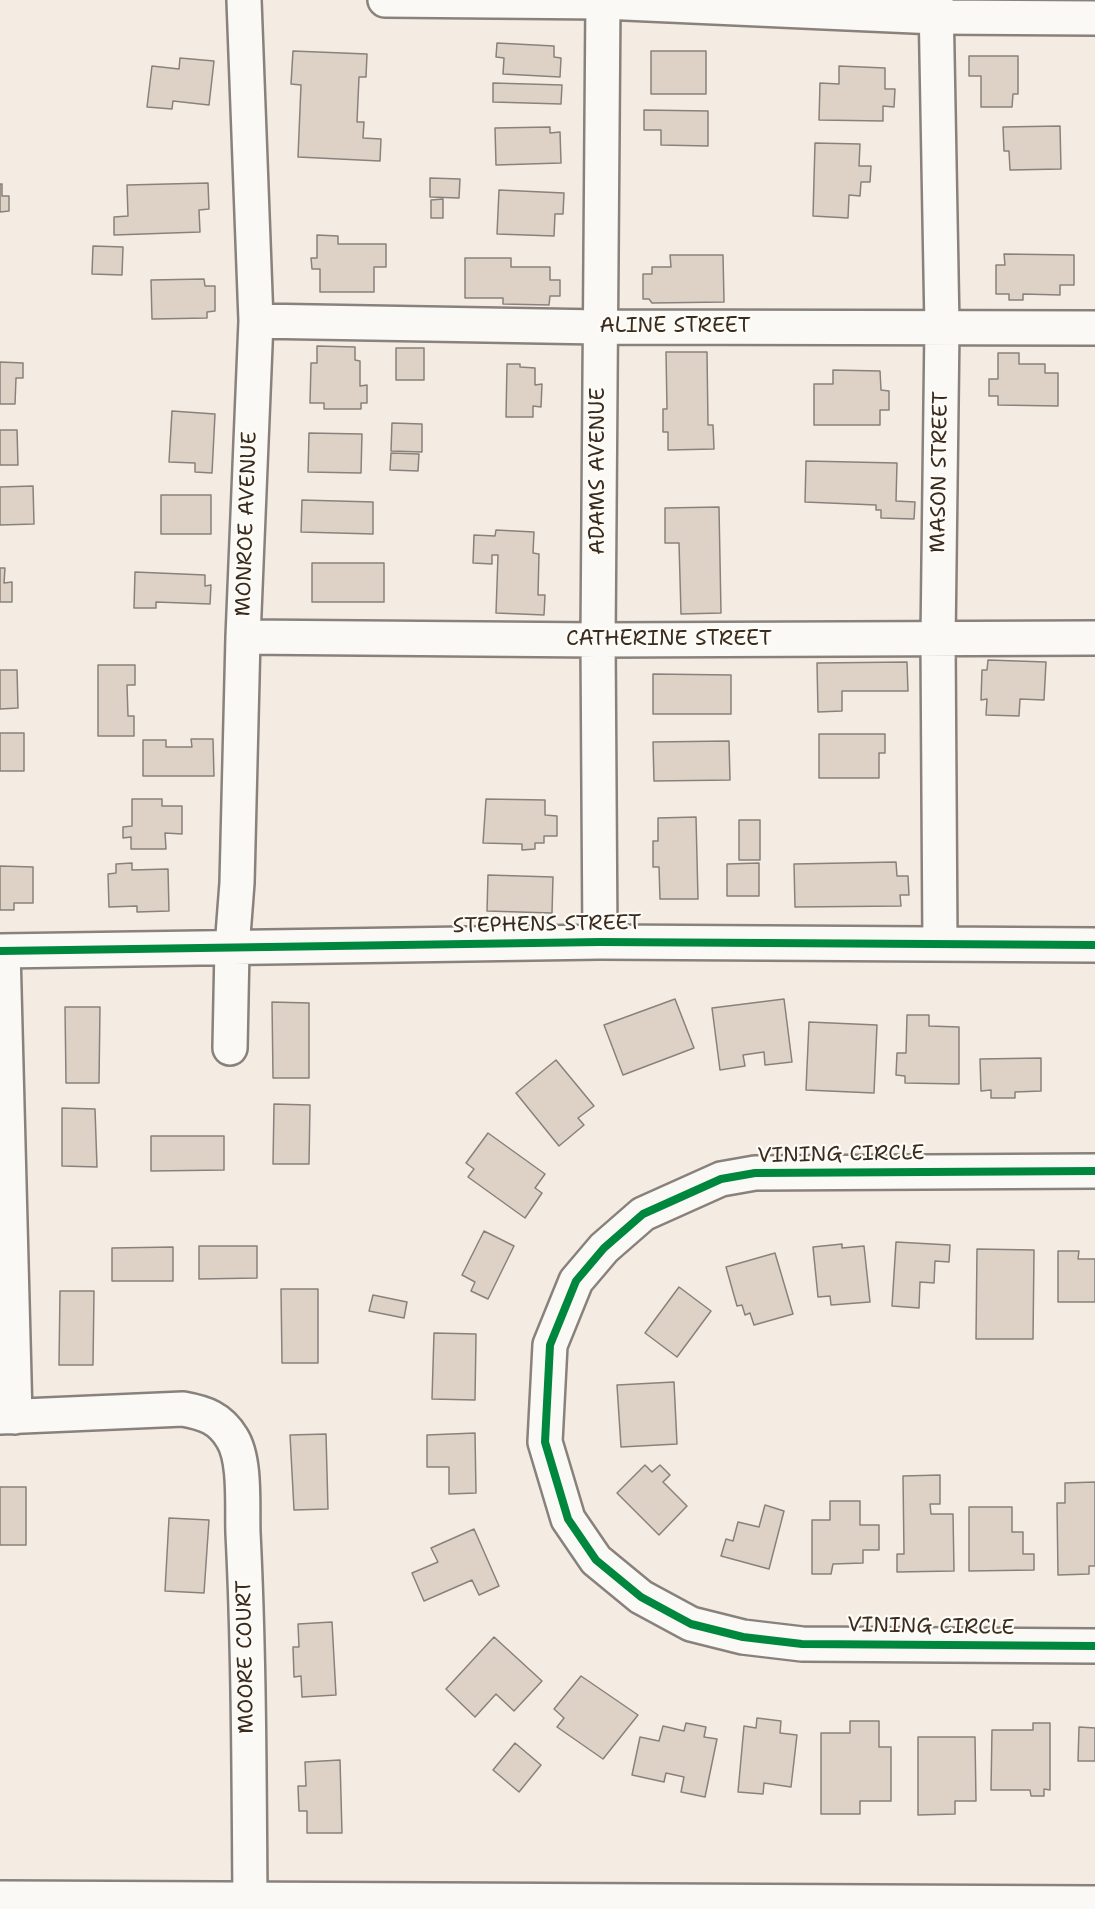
<!DOCTYPE html>
<style>
body{margin:0}
canvas{display:block;background:#f4ece3}
</style>
<canvas width="1095" height="1909"></canvas>
<script>
const g = document.querySelector('canvas').getContext('2d');
g.lineJoin = 'round';
function fill(path, color) {
  g.fillStyle = color;
  g.fill(path, 'evenodd');
}
function strokePath(path, color, width, dash) {
  g.strokeStyle = color;
  g.lineWidth = width;
  g.lineCap = dash ? 'butt' : 'round';
  g.setLineDash(dash || []);
  g.stroke(path);
}
function drawText(font, color, halo, rows, align = 'center') {
  g.font = font + ' "Shantell Sans",sans-serif';
  g.lineWidth = 4.5;
  g.setLineDash([]);
  g.textBaseline = 'middle';
  g.strokeStyle = halo;
  g.fillStyle = color;
  for (const [text, x, y, turn = 0] of rows) {
    g.save();
    g.translate(x, y);
    g.rotate((+turn || 0) * Math.PI / 180);
    g.textAlign = isNaN(turn) ? turn : align;
    if (halo) g.strokeText(text, 0, 0);
    g.fillText(text, 0, 0);
    g.restore();
  }
}
const building = new Path2D(`
 M497,43L554,46V57L561,58L560,77L503,74L504,58L496,57Z
 M293,51L367,54L366,77H359L357,122H364L363,138L381,139L380,161L298,157L301,85L291,84Z
 M651,51H706V94H651Z
 M969,56H1018V94H1013L1012,107H981V76H969Z
 M180,58L214,61L209,105L173,101L172,109L147,107L152,66L179,69Z
 M839,66L885,68V89H895L894,107L883,106V121L819,120L820,83L839,84Z
 M493,83L562,85L561,104L493,102Z
 M644,110L708,111V146L661,145V130H644Z
 M1060,126L1061,169L1010,170L1009,151H1004L1003,127Z
 M550,127V133L560,132L561,163L496,165L495,128Z
 M815,143L860,144L859,166H871L870,182H861L860,196L849,195L848,218L813,216Z
 M430,178L460,179L459,198L430,197Z
 M208,183L209,209L199,210L200,232L114,235V217L128,216L127,185Z
 M0,184H2V196H9V211L0,212Z
 M499,190L564,193L563,214H555L554,236L497,234Z
 M443,199V218H431V200Z
 M317,235L338,236V244H386V267H374V292H320V269H312L311,258H317Z
 M93,246L123,247L122,275L92,274Z
 M1004,254L1074,255V285H1060V295L1023,294V300H1009V294H996V265H1005Z
 M670,255H723L724,302L652,303L649,299H643V274H652V267H671Z
 M465,258H511V267H550V280H560V296H550L549,305L503,304V298H465Z
 M204,279L205,286H215V311L207,312V318L152,319L151,280Z
 M317,346L355,347V360L360,361V386L367,385V403H361V409H324V403H310L311,363H317Z
 M396,348H424V380H396Z
 M666,352H707L708,425H713L714,449L668,450V432H663V409H667Z
 M998,353H1019V364H1045V373H1058V406L998,405V396H989V379H998Z
 M0,362L23,363V378H16L15,404H0Z
 M507,364H520V367L535,368V385L542,384L541,407L533,406V417H506Z
 M833,370L880,371L881,390L889,391V410H880V425H814V384H833Z
 M172,411L215,414L212,473L195,472V463L169,462Z
 M392,423L422,424V452L391,451Z
 M0,430H17L18,465H0Z
 M309,433L362,434L361,473L308,472Z
 M391,453L419,454L418,471L390,470Z
 M806,461L897,463L896,501L915,502L914,519L881,518V510H876V505L805,502Z
 M33,486L34,524L0,525V487Z
 M161,495H211V534H161Z
 M302,500L373,502V534L301,532Z
 M719,507L721,613L681,614L679,543H665V508Z
 M496,530L534,532L533,553L539,554L538,595H545L544,615L496,613L498,555H492V564L473,563L474,535L495,536Z
 M312,563H384V602H312Z
 M0,568H5L4,583L12,582V602H0Z
 M135,572L205,575V586L211,585L210,604L156,602V608H134Z
 M988,660L1046,662L1044,700L1020,699L1019,716L986,715L987,699L981,700L982,670H987Z
 M907,662L908,691H842V711L818,712L817,663Z
 M98,665H135V685H127L128,716H134V736H98Z
 M0,670H17L18,708L0,709Z
 M653,674L731,675V714H653Z
 M0,733H24V771H0Z
 M819,734H885V753H879V778H819Z
 M191,739H213L214,776H143V740H166V747H192Z
 M729,741L730,780L654,781L653,742Z
 M132,799H162V806H182V834L165,833L166,849H131V837L123,838V827L132,826Z
 M486,799L545,800V815L557,816V836H544V843H535V849L522,850V844L483,843Z
 M696,817L698,899H660L659,867H653V841H658V818Z
 M739,820H760V860H739Z
 M896,862L897,876H908L909,895H900L901,906L795,907L794,864Z
 M132,863V870L168,869L169,911L137,912V906L109,907L108,874L116,873V864Z
 M759,863V896H727V864Z
 M0,866L33,867V903H14V910H0Z
 M488,875L553,877L552,913L487,911Z
 M675,999L694,1048L623,1075L604,1025Z
 M784,999L792,1062L765,1065L764,1052L743,1055L745,1066L720,1070L712,1008Z
 M272,1002L309,1003V1078H273Z
 M65,1007H100L99,1083H66Z
 M907,1015H929V1026L959,1027V1084L905,1083V1076L896,1075L897,1053H906Z
 M809,1022L877,1025L874,1093L806,1090Z
 M1041,1058V1091L1015,1092V1098H991V1090L981,1091L980,1059Z
 M556,1060L594,1106L578,1118L584,1125L559,1146L516,1093Z
 M274,1104L310,1105L309,1164H273Z
 M62,1108L95,1109L97,1167L62,1166Z
 M488,1133L545,1174L535,1188L542,1193L525,1218L468,1177L474,1169L466,1163Z
 M151,1136H224V1170L151,1171Z
 M484,1231L514,1246L488,1299L471,1291L475,1282L462,1275Z
 M896,1242L950,1245L949,1262L935,1261L934,1283L920,1282L919,1308L892,1306Z
 M842,1244V1248L864,1246L870,1302L831,1305L830,1296L818,1297L813,1247Z
 M199,1246H257V1278L199,1279Z
 M173,1247V1281H112V1248Z
 M977,1249L1034,1250L1033,1339H976Z
 M1058,1251H1079L1078,1259H1095V1302H1058Z
 M775,1253L793,1314L754,1325L750,1313L745,1315L742,1305L737,1306L726,1267Z
 M679,1287L711,1311L677,1357L645,1333Z
 M281,1289H318V1363H282Z
 M60,1291H94L93,1365H59Z
 M373,1295L407,1302L404,1318L369,1311Z
 M434,1333L476,1334L475,1400L432,1399Z
 M674,1382L677,1444L621,1447L617,1385Z
 M475,1433L476,1493L449,1494V1467H427V1435Z
 M326,1434L328,1509L294,1510L290,1435Z
 M645,1465L652,1472L660,1465L670,1475L663,1482L687,1506L659,1535L617,1493Z
 M940,1475V1504H930L931,1514H953L954,1571L897,1572V1554H904L903,1476Z
 M1095,1482V1566H1089V1574L1058,1575L1057,1503H1065V1483Z
 M0,1487H26V1545H0Z
 M830,1501H860V1525H879V1550H863V1563L833,1564L831,1574H812V1520H830Z
 M765,1505L784,1511L769,1569L721,1556L726,1539L733,1541L738,1522L759,1527Z
 M969,1507H1012V1532H1023V1554H1034V1570L969,1571Z
 M169,1518L209,1520L204,1593L165,1591Z
 M474,1529L499,1586L479,1595L472,1580L424,1601L412,1573L438,1562L431,1548Z
 M332,1622L336,1695L302,1697L301,1676L294,1677L293,1647H299L298,1624Z
 M494,1637L542,1681L514,1711L496,1694L475,1717L446,1689Z
 M581,1676L638,1715L603,1759L557,1727L564,1718L554,1709Z
 M757,1718L781,1721L780,1733L797,1735L791,1787L764,1783L763,1794L738,1792L744,1726L756,1728Z
 M850,1721H879V1747H891V1801H860V1814H821V1733H850Z
 M686,1723L706,1727L704,1737L717,1739L705,1797L681,1792L684,1777L666,1773L664,1782L632,1775L640,1737L659,1741L663,1726L684,1731Z
 M1033,1723H1050V1790L1044,1789V1796H1031L1030,1790H991L992,1730H1033Z
 M1079,1727L1095,1728V1761H1078Z
 M918,1737H975L976,1801H955V1814L918,1815Z
 M515,1743L541,1765L519,1792L493,1770Z
 M340,1760L342,1833H307V1811H299L298,1786H306L305,1762Z`);
const minor = new Path2D(`
 M936,0L942,327L938,640L940,944
 M256,321L600,327L1095,328
 M243,637L598,640L1095,638
 M600,942L598,640L603,0
 M0,951L600,942L1095,945
 M3,951L15,1417
 M230,1048L232,948L237,883L243,637L256,321L244,0
 M1095,1171L755,1173L721,1179L643,1214L604,1248L576,1281L550,1345L545,1442L568,1519L596,1560L641,1597L691,1624L743,1637L802,1644L1095,1646
 M0,1417L183,1409C205,1413 220,1418 232,1438C246,1460 242,1507 243,1533C249,1654 249,1776 250,1898
 M0,1898L1095,1903`);
const tertiary = new Path2D(`
 M385,0L603,2L936,17L1095,18`);
const cycleway = new Path2D(`
 M0,951L600,942L1095,945
 M1095,1171L755,1173L721,1179L643,1214L604,1248L576,1281L550,1345L545,1442L568,1519L596,1560L641,1597L691,1624L743,1637L802,1644L1095,1646`);
const streetNames = [
 ["ALINE STREET",675,327],
 ["ADAMS AVENUE",599,471,-90],
 ["MASON STREET",940,472,-89],
 ["MONROE AVENUE",247,524,-88],
 ["CATHERINE STREET",669,640],
 ["STEPHENS STREET",547,925,-1],
 ["VINING CIRCLE",841,1155,-1],
 ["VINING CIRCLE",931,1627,1],
 ["MOORE COURT",246,1657,-91]
];
fill(building, '#ded2c6');
strokePath(building, '#89827c', 1.5);
strokePath(minor, '#89827c', 38);
strokePath(tertiary, '#89827c', 38);
strokePath(minor, '#faf9f6', 33);
strokePath(tertiary, '#faf9f6', 33);
strokePath(cycleway, '#00873e', 8);
drawText('21px', '#3b2a1e', '#fdfcf7', streetNames);
</script>
